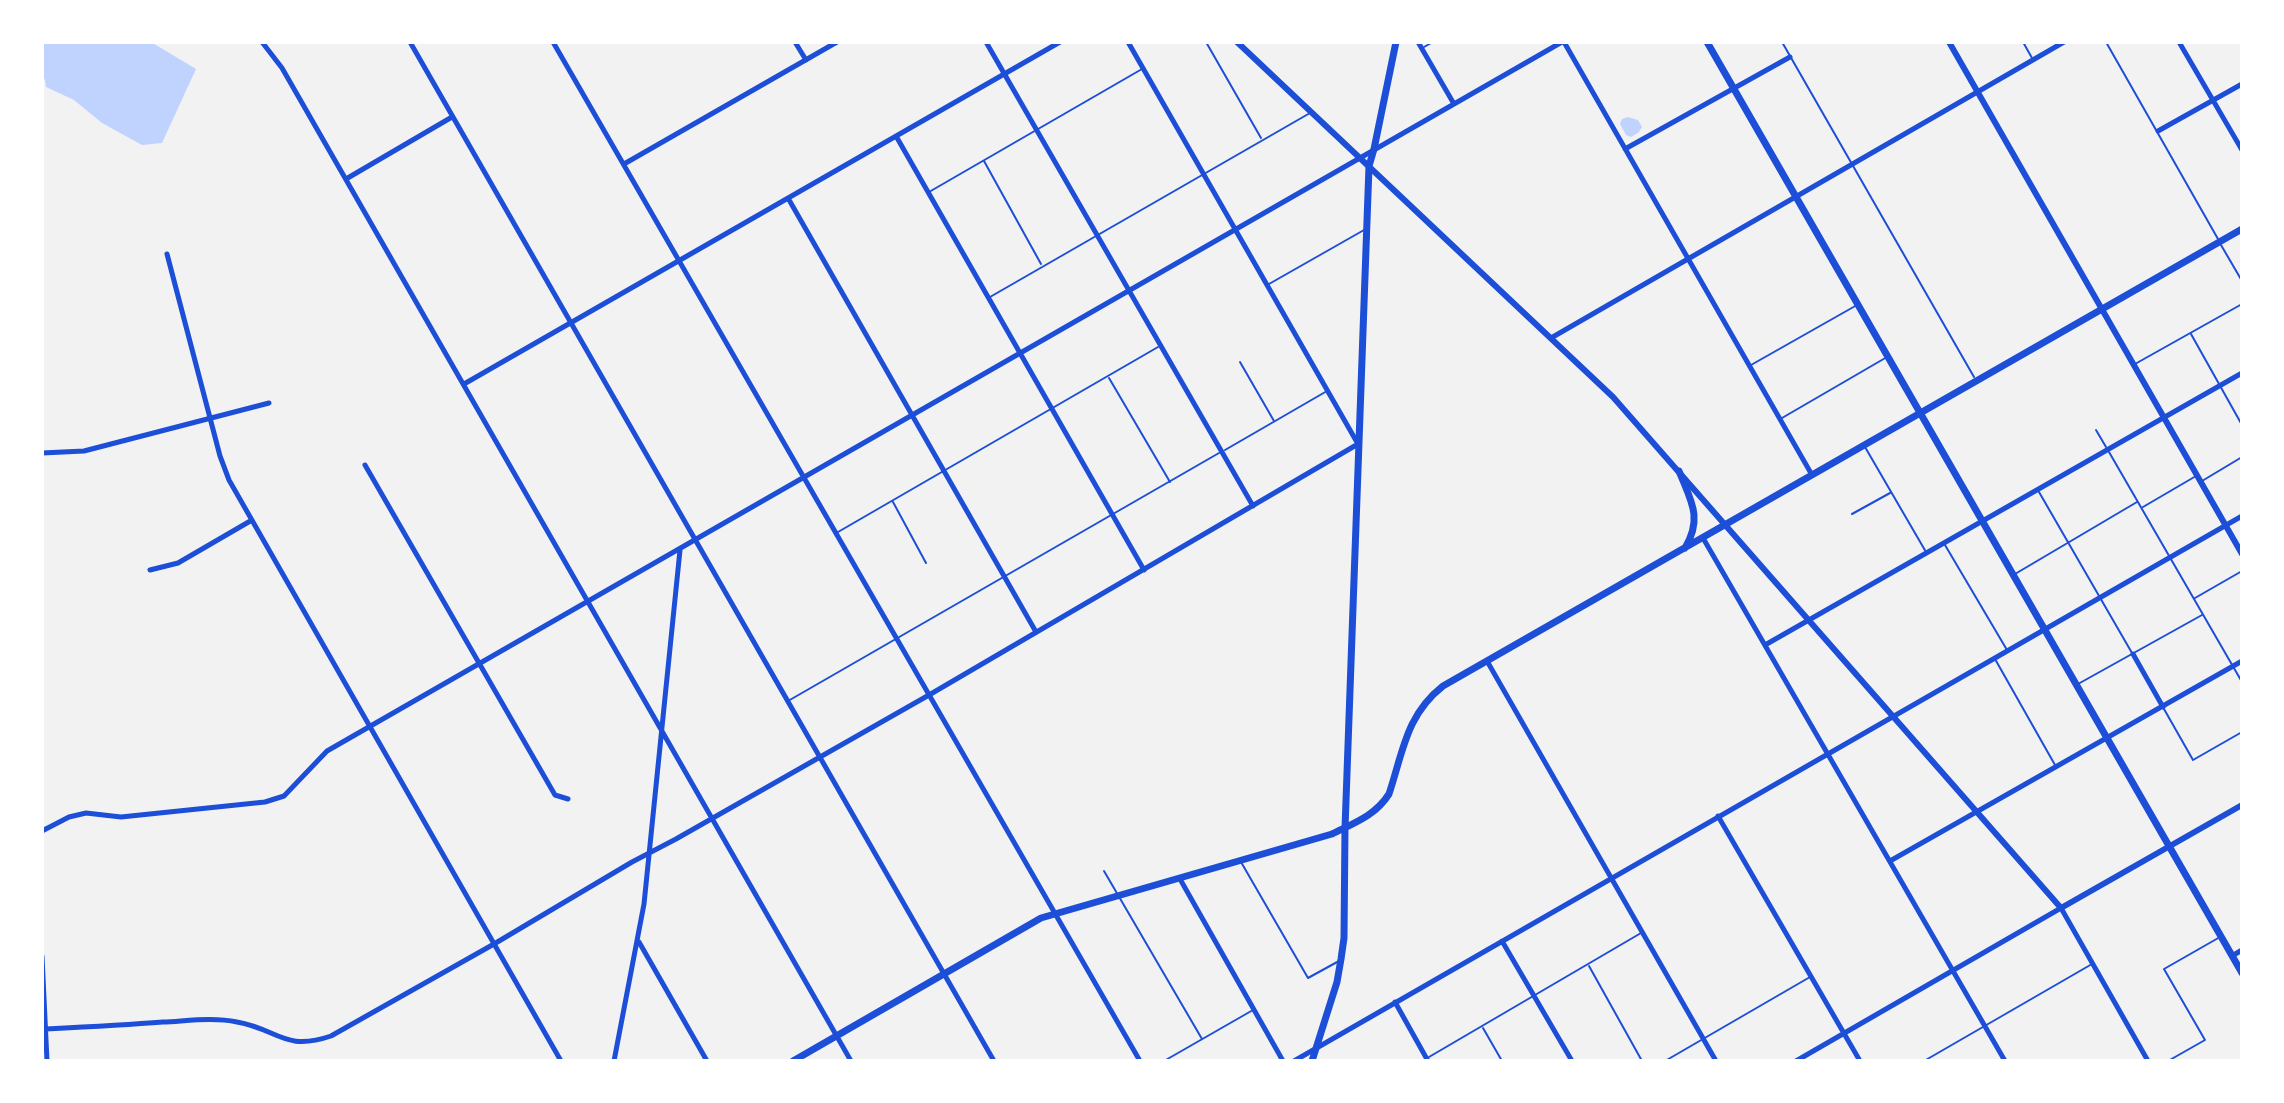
<!DOCTYPE html>
<style>
body{margin:0}
#map{position:relative;width:2284px;height:1103px;overflow:hidden;background:#f2f2f2;font-family:Lora,serif}
canvas{display:block}
.frame{position:absolute;inset:0;border:44px solid #fff;pointer-events:none}
</style>
<div id="map">
<canvas width="2284" height="1103"></canvas>
<div class="frame"></div>
</div>
<script>
const g = document.querySelector('canvas').getContext('2d');
g.lineJoin = 'round';
function fill(path, color) {
  g.fillStyle = color;
  g.fill(path, 'evenodd');
}
function strokePath(path, color, width, dash) {
  g.strokeStyle = color;
  g.lineWidth = width;
  g.lineCap = dash ? 'butt' : 'round';
  g.setLineDash(dash || []);
  g.stroke(path);
}
const water = new Path2D(`
 M42,42H151L196,69L162,143L142,145L102,123L74,100L46,87L45,80L42,75Z
 M1628,117L1638,120L1642,127L1639,132L1631,137L1626,135L1620,124L1622,119Z`);
const service = new Path2D(`
 M1206,42L1261,138
 M1782,42L1974,377
 M2023,42L2032,58
 M2106,42L2218,239
 M1424,47L1433,42
 M984,161L1041,264
 M929,192L1142,69
 M2221,245L2242,281
 M1269,284L1364,230
 M990,297L1310,113
 M2191,334L2242,425
 M1240,362L1274,421
 M2135,364L2242,304
 M1751,365L1857,305
 M1109,378L1170,482
 M1782,418L1887,357
 M2096,430L2106,447
 M1865,447L1926,552
 M1225,450L1327,391
 M2109,452L2242,682
 M2202,481L2242,457
 M2039,492L2132,653
 M893,502L926,563
 M2143,507L2196,476
 M1852,514L1890,493
 M838,532L1158,347
 M1945,545L2007,650
 M2015,574L2137,502
 M2195,598L2242,571
 M1995,659L2055,765
 M2078,684L2202,615
 M788,701L1219,453
 M2164,709L2193,760L2242,732
 M1241,862L1308,978L1339,961
 M1104,871L1202,1039
 M1589,966L1642,1061
 M1483,1028L1502,1061
 M1429,1057L1641,933
 M1164,1061L1253,1010
 M1665,1061L1810,977
 M1924,1061L2092,964
 M2168,1061L2205,1040L2164,969L2220,937`);
const minor = new Path2D(`
 M262,42L282,68L851,1061
 M410,42L994,1061
 M553,42L1140,1061
 M795,42L806,60
 M986,42L1253,506
 M1418,42L1454,104
 M1564,42L1812,475
 M2179,42L2242,150
 M2158,131L2242,84
 M896,136L1144,570
 M1625,149L1790,57
 M624,164L837,42
 M346,179L452,117
 M788,198L1036,632
 M167,254L220,456L229,480L561,1061
 M1551,338L2064,42
 M464,384L1060,42
 M42,453L84,451L269,403
 M365,465L555,795L568,799
 M1703,538L2005,1061
 M150,570L178,563L252,520
 M1765,645L2242,373
 M2133,654L2163,707
 M1487,661L1716,1061
 M1718,816L1860,1061
 M42,831L69,817L86,813L121,817L265,802L284,796L327,751L1562,42
 M1890,861L2242,661
 M1180,879L1283,1061
 M1502,941L1572,1061
 M639,942L707,1061
 M42,956L47,1061
 M2232,956L2242,950
 M1395,1002L1428,1061
 M46,1029C85,1027 124,1025 163,1022C187,1021 213,1017 237,1022C278,1029 284,1052 331,1036L494,944L632,862L676,839L929,695L1358,444L1128,42
 M614,1061L644,904L680,550
 M1294,1061L2242,516
 M1796,1061L2061,908L2148,1061`);
const tertiary = new Path2D(`
 M1237,42L1613,397L2061,908L2242,805
 M1949,42L2242,554`);
const secondary = new Path2D(`
 M1679,471C1691,501 1703,518 1685,548
 M793,1061L1041,918L1332,834C1354,823 1375,816 1389,794C1403,752 1406,715 1443,686L2242,229
 M1312,1061L1337,982L1341,959L1344,938L1345,828L1369,166L1374,149L1396,42`);
const primary = new Path2D(`
 M1707,42L2242,973`);
fill(water, '#bfd3fe');
strokePath(service, '#1d4ed8', 2);
strokePath(minor, '#1d4ed8', 5);
strokePath(tertiary, '#1d4ed8', 6);
strokePath(secondary, '#1d4ed8', 7);
strokePath(primary, '#1d4ed8', 7);
</script>
